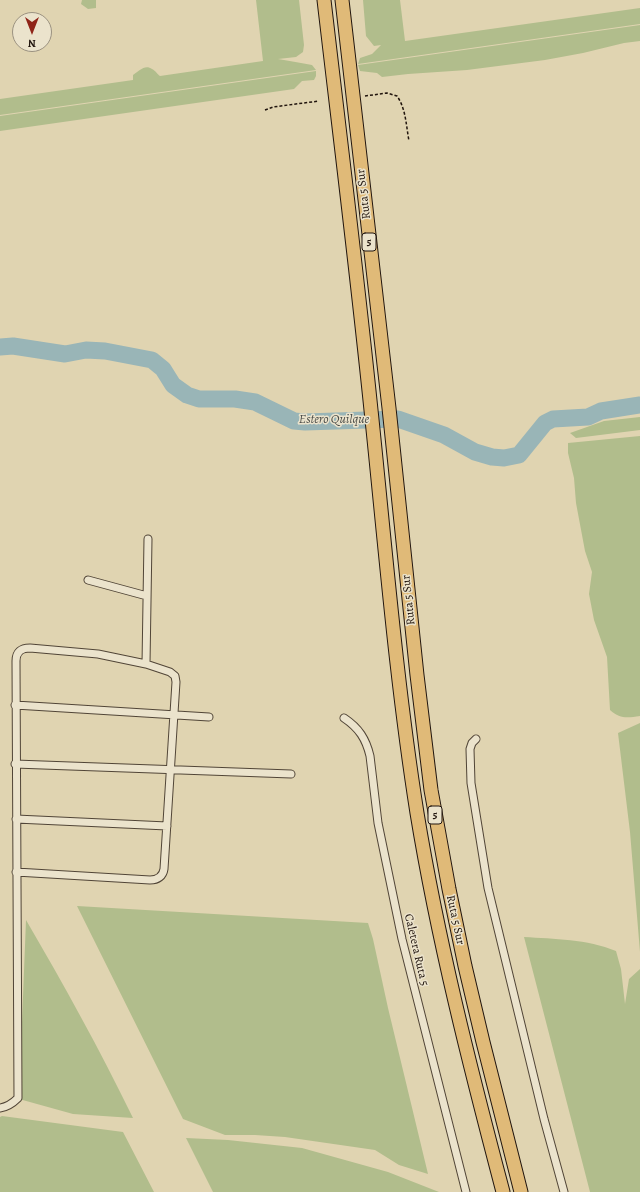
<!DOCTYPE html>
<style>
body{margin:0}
#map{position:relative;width:640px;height:1192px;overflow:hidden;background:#e0d4b1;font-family:Alegreya,serif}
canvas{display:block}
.north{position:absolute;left:12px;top:12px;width:40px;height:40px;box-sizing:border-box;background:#ebe3cc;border:1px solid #9a9180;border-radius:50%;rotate:180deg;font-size:11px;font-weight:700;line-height:16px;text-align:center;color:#21150e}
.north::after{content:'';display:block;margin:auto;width:14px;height:18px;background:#8f2418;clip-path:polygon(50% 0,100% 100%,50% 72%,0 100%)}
</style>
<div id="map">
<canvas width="640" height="1192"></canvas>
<div class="north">N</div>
</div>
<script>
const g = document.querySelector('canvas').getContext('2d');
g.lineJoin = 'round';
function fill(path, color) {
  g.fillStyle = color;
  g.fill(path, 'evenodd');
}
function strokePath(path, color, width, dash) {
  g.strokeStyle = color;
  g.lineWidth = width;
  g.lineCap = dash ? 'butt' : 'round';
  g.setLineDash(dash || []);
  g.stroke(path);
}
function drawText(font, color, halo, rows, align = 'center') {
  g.font = font + ' Alegreya,serif';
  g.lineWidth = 3;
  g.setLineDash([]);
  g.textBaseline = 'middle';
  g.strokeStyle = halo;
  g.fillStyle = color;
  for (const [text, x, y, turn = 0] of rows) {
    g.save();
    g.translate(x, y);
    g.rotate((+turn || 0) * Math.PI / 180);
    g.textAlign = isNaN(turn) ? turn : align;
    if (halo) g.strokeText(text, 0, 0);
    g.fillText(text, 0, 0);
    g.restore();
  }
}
const green = new Path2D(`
 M82,0H96V8L88,9L81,4Z
 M256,0H299L304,45L303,52L296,57L278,59C290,61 301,63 312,65L316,70L0,115V99L133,80V75C139,71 145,64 152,69C156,71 157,74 160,76L263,61Z
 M363,0H400L405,41L640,8V24L358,64L360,58L372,54L381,45L374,46L366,36Z
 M640,25V41L624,43L583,53L545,60L467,70L408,74L382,77L377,73L360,71L358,65Z
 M316,71V76L314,80L302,81L294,89L0,131V116Z
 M640,417V430L576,438L570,433L604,421Z
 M640,436V716C627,718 620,719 610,710L607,657L594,620L589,594L592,572L585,551L576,503L574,478L568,453V443Z
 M640,723V952L630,832L618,733Z
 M77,906L368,923L373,939L388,1008L428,1174L399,1165L375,1150L285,1137L255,1135H225L183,1119Z
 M26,920C64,985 100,1050 133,1118L73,1114L19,1099Z
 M524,937C554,939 587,939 616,951L621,969L625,1004L629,979L640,969V1192H590Z
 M2,1116L123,1132L154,1192H0V1117Z
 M186,1138L228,1140L302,1148L388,1172L439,1192H213Z`);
const river = new Path2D(`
 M0,347L13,346L65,354L86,350L105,351L152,360L163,369L173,385L187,395L199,399H235L255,402L294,421L305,422L398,419L444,435L475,452L492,457L504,458L519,455L545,423L553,419L588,417L601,411L640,405`);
const path = new Path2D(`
 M365,96L387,93L397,96C406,109 406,125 409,141
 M265,110L273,107L319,101`);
const street = new Path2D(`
 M88,580L147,596
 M146,664L148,539
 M15,705L209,717
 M344,718C359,728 366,739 370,756L378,823L402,939L466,1192
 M476,739L472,743L470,749L471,783L488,888L544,1119L564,1192
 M15,764L291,774
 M16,819L167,826
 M0,1108C7,1107 13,1103 18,1098L16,661C16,652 21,648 30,648L98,654L146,664L170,672L175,676L176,682L164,869C163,876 158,880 150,880L16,872`);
const highway = new Path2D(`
 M324,0C340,137 357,273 371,410C385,544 396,680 417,813C438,941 470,1067 503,1192
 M342,0L389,408L417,675L431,790L449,889L465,966L483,1042L521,1192`);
const shields = [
 [369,242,14],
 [435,815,14]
];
const shieldNames = [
 ["5",369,242],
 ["5",435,815]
];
const streetNames = [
 ["Ruta 5 Sur",364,194,-97],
 ["Ruta 5 Sur",409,600,-96],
 ["Ruta 5 Sur",455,920,78],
 ["Caletera Ruta 5",416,950,77]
];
const waterNames = [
 ["Estero Quilque",334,420]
];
fill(green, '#b1bd8c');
strokePath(river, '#99b5b7', 17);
strokePath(street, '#514537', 9);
strokePath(highway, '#21150e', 15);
strokePath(path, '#21150e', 1.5, [3, 2]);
strokePath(street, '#ebe3cc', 7);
strokePath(highway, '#e0ba78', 13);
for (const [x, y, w] of shields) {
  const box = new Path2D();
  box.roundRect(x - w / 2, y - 9, w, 18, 3);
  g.fillStyle = '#ebe3cc';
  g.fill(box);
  strokePath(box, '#21150e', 1);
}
drawText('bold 11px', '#21150e', null, shieldNames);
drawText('12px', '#21150e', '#ebe3cc', streetNames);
drawText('italic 13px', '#4b4d49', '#ebe3cc', waterNames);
</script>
